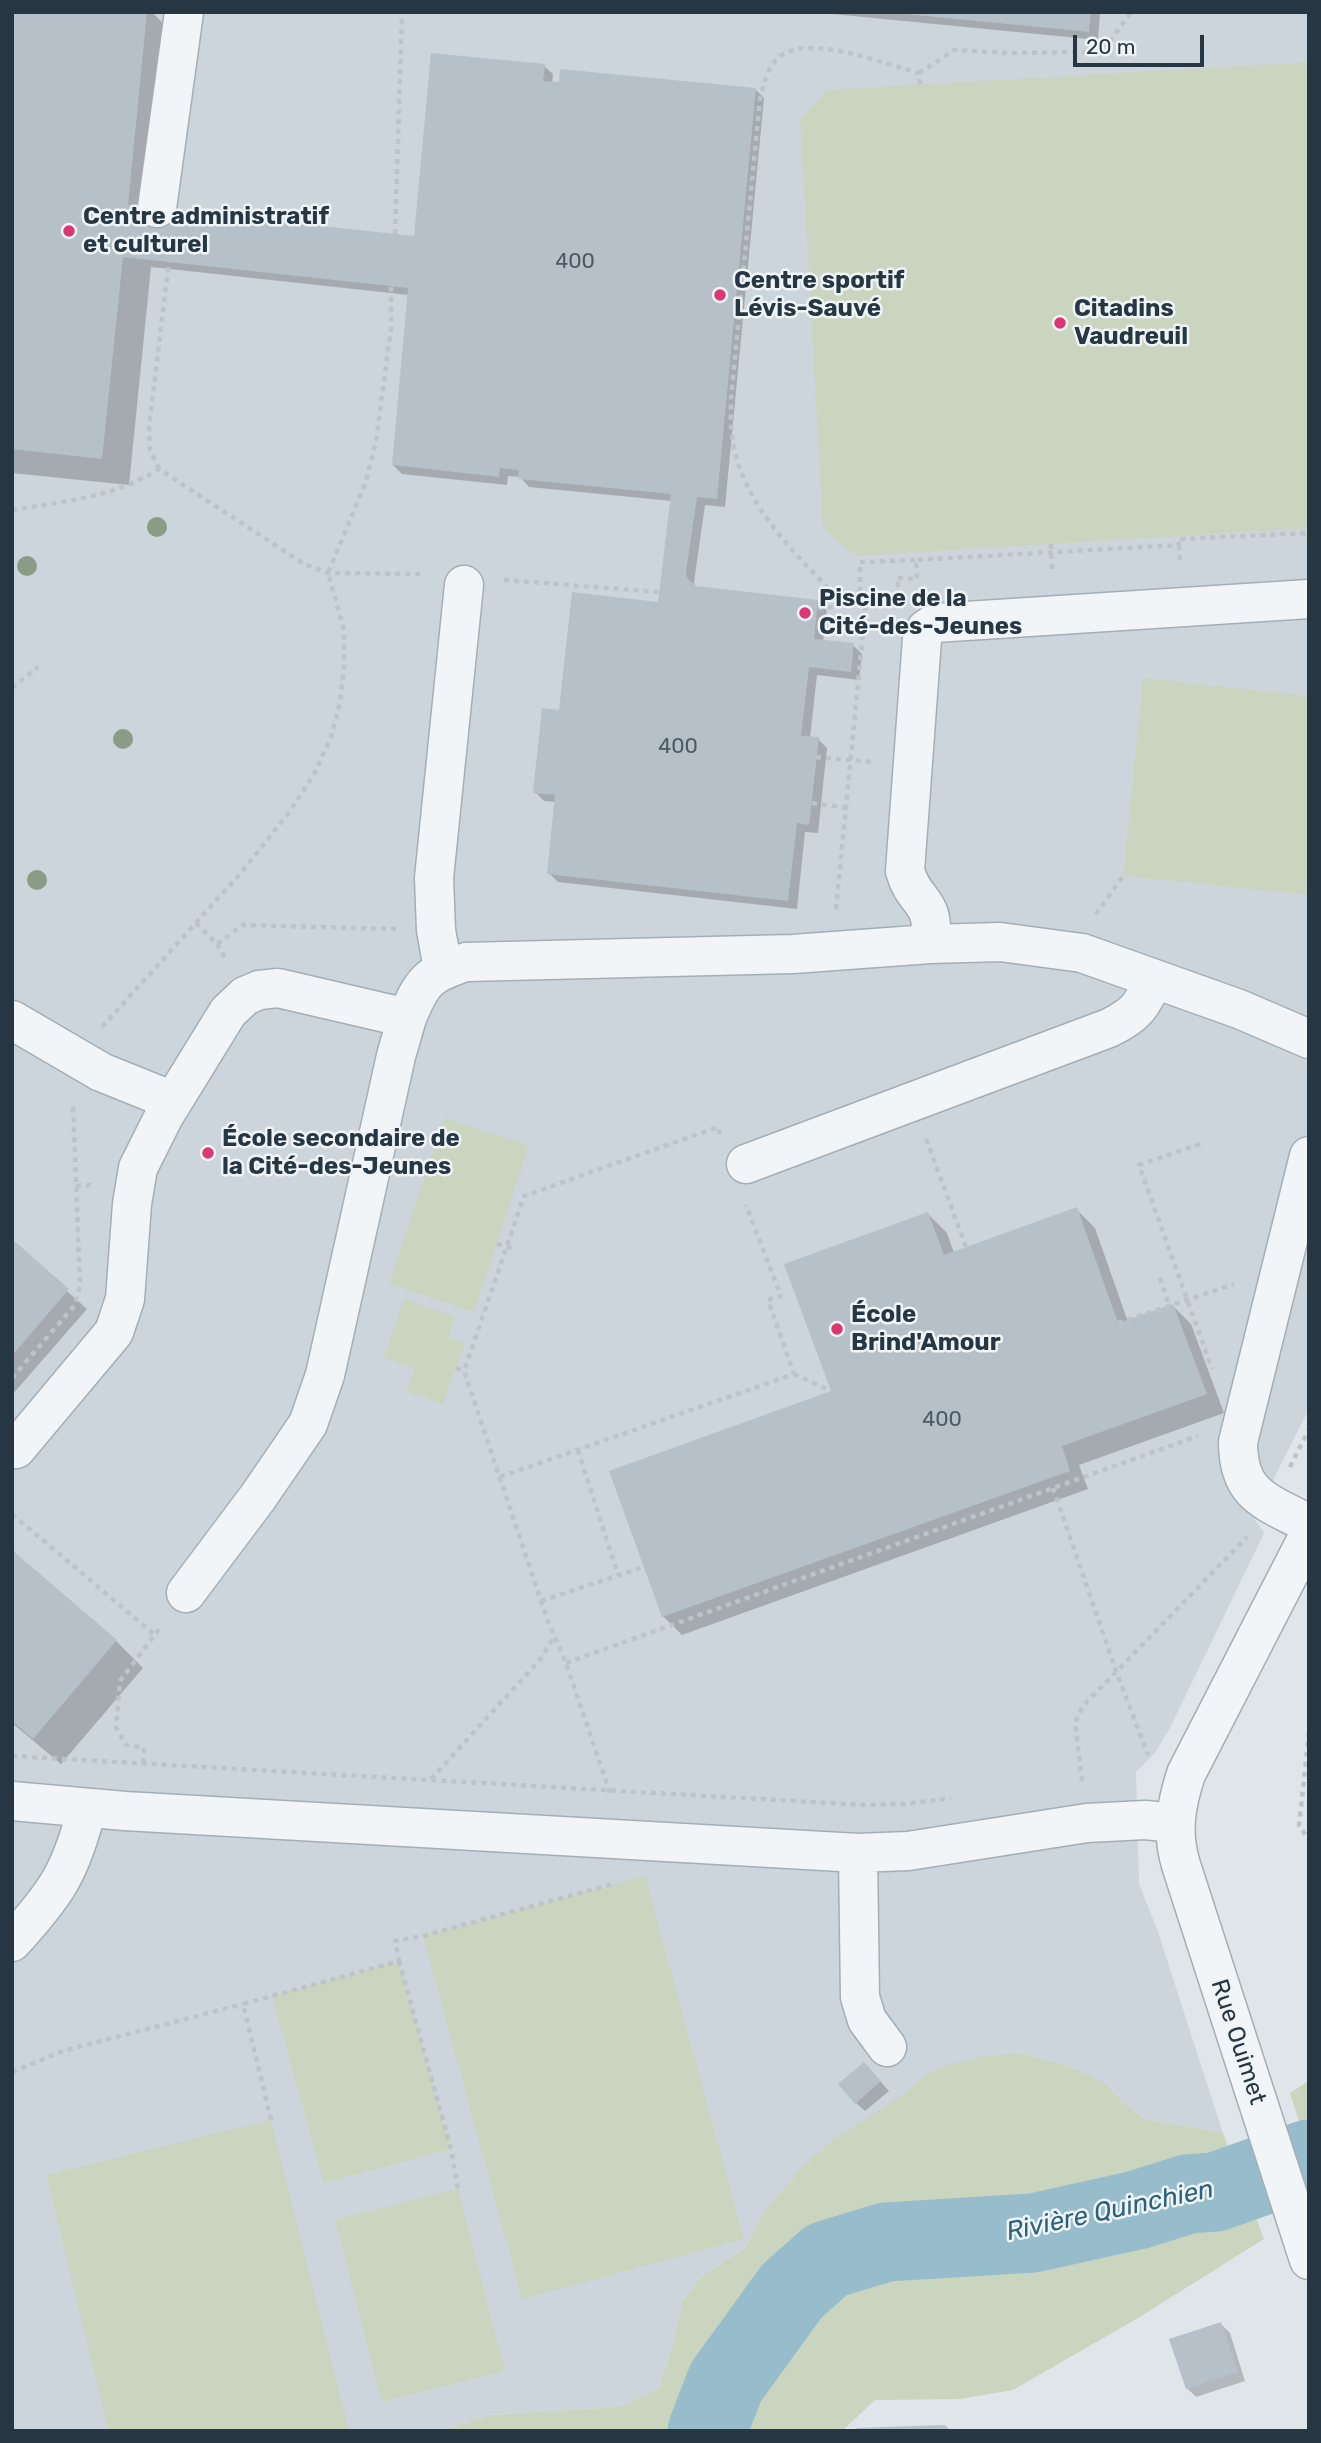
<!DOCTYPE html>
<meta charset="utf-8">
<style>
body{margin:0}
#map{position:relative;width:1321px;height:2443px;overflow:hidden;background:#dfe6ea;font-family:Rubik,sans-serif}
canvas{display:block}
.frame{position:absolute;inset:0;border:14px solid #263743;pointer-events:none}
.scale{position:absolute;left:1073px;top:35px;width:131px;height:32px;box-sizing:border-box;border:4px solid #263743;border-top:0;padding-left:9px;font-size:21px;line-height:24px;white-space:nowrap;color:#263743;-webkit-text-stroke:5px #eff4f7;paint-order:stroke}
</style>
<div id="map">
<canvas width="1321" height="2443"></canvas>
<div class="frame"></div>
<div class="scale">20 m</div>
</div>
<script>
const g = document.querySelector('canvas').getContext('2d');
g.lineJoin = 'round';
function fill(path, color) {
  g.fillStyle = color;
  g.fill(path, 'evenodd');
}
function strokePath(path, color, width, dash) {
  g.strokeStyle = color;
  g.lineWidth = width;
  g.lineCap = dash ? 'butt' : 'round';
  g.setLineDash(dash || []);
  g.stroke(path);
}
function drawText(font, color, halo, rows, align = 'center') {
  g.font = font + ' Rubik,sans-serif';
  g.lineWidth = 5;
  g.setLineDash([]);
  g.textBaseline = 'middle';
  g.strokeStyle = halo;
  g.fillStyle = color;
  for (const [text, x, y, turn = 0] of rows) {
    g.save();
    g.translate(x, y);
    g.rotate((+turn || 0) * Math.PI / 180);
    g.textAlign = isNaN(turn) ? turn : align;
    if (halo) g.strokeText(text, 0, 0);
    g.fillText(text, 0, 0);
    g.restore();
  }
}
const built = new Path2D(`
 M12,12H1309V1409L1254,1518L1264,1533L1170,1728L1155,1753L1136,1772L1139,1884L1157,1929L1223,2133L1146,2119L1125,2104L1104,2082L1066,2065L1022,2053L936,2068L765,2210L746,2247L702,2276L682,2302L673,2345L658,2389L618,2407L489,2415L442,2431H12Z`);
const green = new Path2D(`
 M1309,62V528L856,556L823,528L800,119L827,90Z
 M1143,678L1309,696V895L1123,876Z
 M444,1118L529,1145L474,1312L389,1284Z
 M404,1299L455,1317L448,1337L465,1344L443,1404L406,1391L415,1368L384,1357Z
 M645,1876L744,2239L522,2299L423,1936Z
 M399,1961L451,2149L324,2183L272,1996Z
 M1022,2053L1066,2065L1104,2082L1125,2104L1146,2119L1223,2133L1264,2239L1138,2318L1013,2390L960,2399L875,2400L842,2431H442L489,2415L618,2407L658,2389L673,2345L682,2302L702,2276L746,2247L765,2210L800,2170L832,2140L901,2096L936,2068L979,2057Z
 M1309,2081V2153L1290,2093Z
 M271,2120L349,2431H109L46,2175Z
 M458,2189L505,2371L382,2402L335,2220Z`);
const shadow = new Path2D(`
 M12,12H152L174,35L157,210L415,238L544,66L553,74L552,83L755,89L764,98L725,507L705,505L694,582L695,588L818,602L827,611L823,642L853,645L862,654L859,680L817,675L810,738L818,739L827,748L818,833L805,832L797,909L558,882L549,873L556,802L544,801L535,792L561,712L660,603L672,501L529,487L520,477L508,476L507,485L402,474L393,465L409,295L151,267L129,485L12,473Z
 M812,12H1100L1098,40Z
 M1076,1209L1095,1228L1128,1322L1173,1306L1191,1324L1224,1413L1079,1465L1088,1489L682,1635L663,1616L833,1392L928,1214L947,1233L954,1253Z
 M12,1242L87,1309L12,1395Z
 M12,1552L116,1641L143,1668L61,1764L12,1723Z
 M873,2073L889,2091L865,2111L856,2103Z
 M1221,2324L1230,2333L1245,2381L1196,2397L1187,2388Z`);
const river = new Path2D(`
 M707,2431L726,2382L792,2291L827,2260L886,2242L1033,2233L1137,2210L1188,2194L1215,2192L1309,2159`);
const building = new Path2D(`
 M12,12H147L128,205L414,236L431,53L545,64L543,81L559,82L560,69L756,88L717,499L697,497L686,572L687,578L696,586L818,600L814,639L854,643L851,672L809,667L801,736L819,737L809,825L797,823L788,901L547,874L555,795L533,793L542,708L559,710L572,592L658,602L671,494L518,479L519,470L500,468L499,477L392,465L408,288L123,257L102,459L12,449Z
 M906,12H1091L1089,32L906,14Z
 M1077,1207L1118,1323L1173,1304L1207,1394L1062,1446L1070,1471L662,1617L609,1471L831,1391L784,1264L928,1212L944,1255Z
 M12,1239L69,1289L12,1356Z
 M12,1550L117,1640L33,1739L12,1721Z
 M864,2062L881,2081L855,2104L838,2084Z
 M1221,2322L1238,2372L1186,2389L1169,2339Z
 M945,2425L951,2431H853L857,2428Z`);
const path = new Path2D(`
 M919,73L954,50L1008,53L1089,52L1110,41L1131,12
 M395,234L402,12
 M159,469L150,450L149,427L169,262
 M12,510C64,501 114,498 159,469L304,564L328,573L425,574
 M1051,544L1052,573
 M1179,545L1180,565
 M504,580L660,592
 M899,597L897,578L917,579L916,560L1179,545L1178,539L1309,533
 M860,602V562L916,560
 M842,603C798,555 740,505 732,435C730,423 731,410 731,398L760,98C764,84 767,69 778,58C806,32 885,64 919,73L920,85
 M818,608H829L842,603L895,601
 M12,688L38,667
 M816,757L873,762
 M812,803L847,808
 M836,909L866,602
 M1096,914L1123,876
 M196,923L217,944L243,925L396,929
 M217,944L225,958
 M102,1027L240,874L288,814L314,774L331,737L340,703L344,667V630L328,573L365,484L376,442L391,328V286
 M926,1139L966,1247
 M1200,1144L1139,1165L1212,1369
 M76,1186L92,1185
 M497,1244L512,1248
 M1160,1278L1169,1305
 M1118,1323L1234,1284
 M456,1368L464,1371
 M794,1374L831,1391
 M12,1378L75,1305L80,1285L73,1103
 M578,1450L618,1575
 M1290,1467L1309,1429
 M500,1477L794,1374L768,1300L781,1296L746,1205
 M1053,1488L1116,1671L1148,1755
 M12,1514L155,1635
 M541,1601L643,1567
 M566,1663L1198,1436
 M1309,1732L1299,1826L1309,1839
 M12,1756L864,1805L905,1804L951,1798
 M143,1763L144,1748L126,1745L116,1727L120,1681L162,1625
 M431,1779L539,1661L555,1635
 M1082,1781L1075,1723L1083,1706L1247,1537
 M610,1793L566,1663L547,1619L464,1371L524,1196L718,1127L720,1135
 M399,1961L451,2149L458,2189
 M12,2072L63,2051L243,2004
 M271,2120L243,2004L399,1961L395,1941L423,1936L616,1883`);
const minor = new Path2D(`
 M157,208L184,12
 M1309,599L935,623L926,629L922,639L905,871C915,906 936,898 930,944L1000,942L1082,953L1239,1009L1309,1039
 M443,969L436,930L434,878L464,585
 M407,1018C422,981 428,974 466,962L793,954L930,944
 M12,1020L101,1072L173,1101
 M1309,1156L1238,1442C1238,1496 1266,1501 1309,1524
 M746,1164L1109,1028C1136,1015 1142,1006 1154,979
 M16,1449L114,1332L125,1299L132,1204L138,1168L164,1116L228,1012L245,996L259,990L278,988L407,1018L396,1056L325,1375L308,1424L258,1497L186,1593
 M1309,1535L1186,1774C1176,1805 1171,1832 1181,1865L1309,2260
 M12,1801L125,1811L858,1853L908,1851L1087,1823L1145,1820L1175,1823
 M858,1853L860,1997L867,2020L887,2047
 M12,1942C56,1894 71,1872 87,1808`);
const trees = [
 [157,527],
 [27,566],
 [123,739],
 [37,880]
];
const markers = [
 [69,231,7,"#db3873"],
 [720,295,7,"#db3873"],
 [1060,323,7,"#db3873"],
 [805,613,7,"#db3873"],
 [208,1153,7,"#db3873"],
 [837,1329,7,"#db3873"]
];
const numberNames = [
 ["400",575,262],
 ["400",678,747],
 ["400",942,1420]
];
const poiNames = [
 ["Centre administratif",83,217],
 ["et culturel",83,245],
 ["Centre sportif",734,281],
 ["Lévis-Sauvé",734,309],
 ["Citadins",1074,309],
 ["Vaudreuil",1074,337],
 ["Piscine de la",819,599],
 ["Cité-des-Jeunes",819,627],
 ["École secondaire de",222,1139],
 ["la Cité-des-Jeunes",222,1167],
 ["École",851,1315],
 ["Brind'Amour",851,1343]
];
const streetNames = [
 ["Rue Ouimet",1238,2042,72]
];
const waterNames = [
 ["Rivière Quinchien",1110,2211,-12]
];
fill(built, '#cdd5dc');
fill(green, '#c9d5bf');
fill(shadow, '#0003');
strokePath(river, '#97bdcd', 79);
fill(building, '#b6c0c8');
strokePath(minor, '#a4aeb5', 41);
strokePath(path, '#bdc4c9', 4.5, [5, 5]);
strokePath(minor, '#f2f5f8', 38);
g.fillStyle = '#8a9c85';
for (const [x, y] of trees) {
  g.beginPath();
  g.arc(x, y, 10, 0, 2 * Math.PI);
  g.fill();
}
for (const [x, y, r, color] of markers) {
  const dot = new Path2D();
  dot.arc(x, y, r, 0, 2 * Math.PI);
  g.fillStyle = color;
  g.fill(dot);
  strokePath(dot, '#eff4f7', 2.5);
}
drawText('21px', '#4a5964', null, numberNames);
drawText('bold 24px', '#263743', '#eff4f7', poiNames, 'left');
drawText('24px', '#263743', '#eff4f7', streetNames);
drawText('italic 26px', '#2d607b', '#eff4f7', waterNames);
</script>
